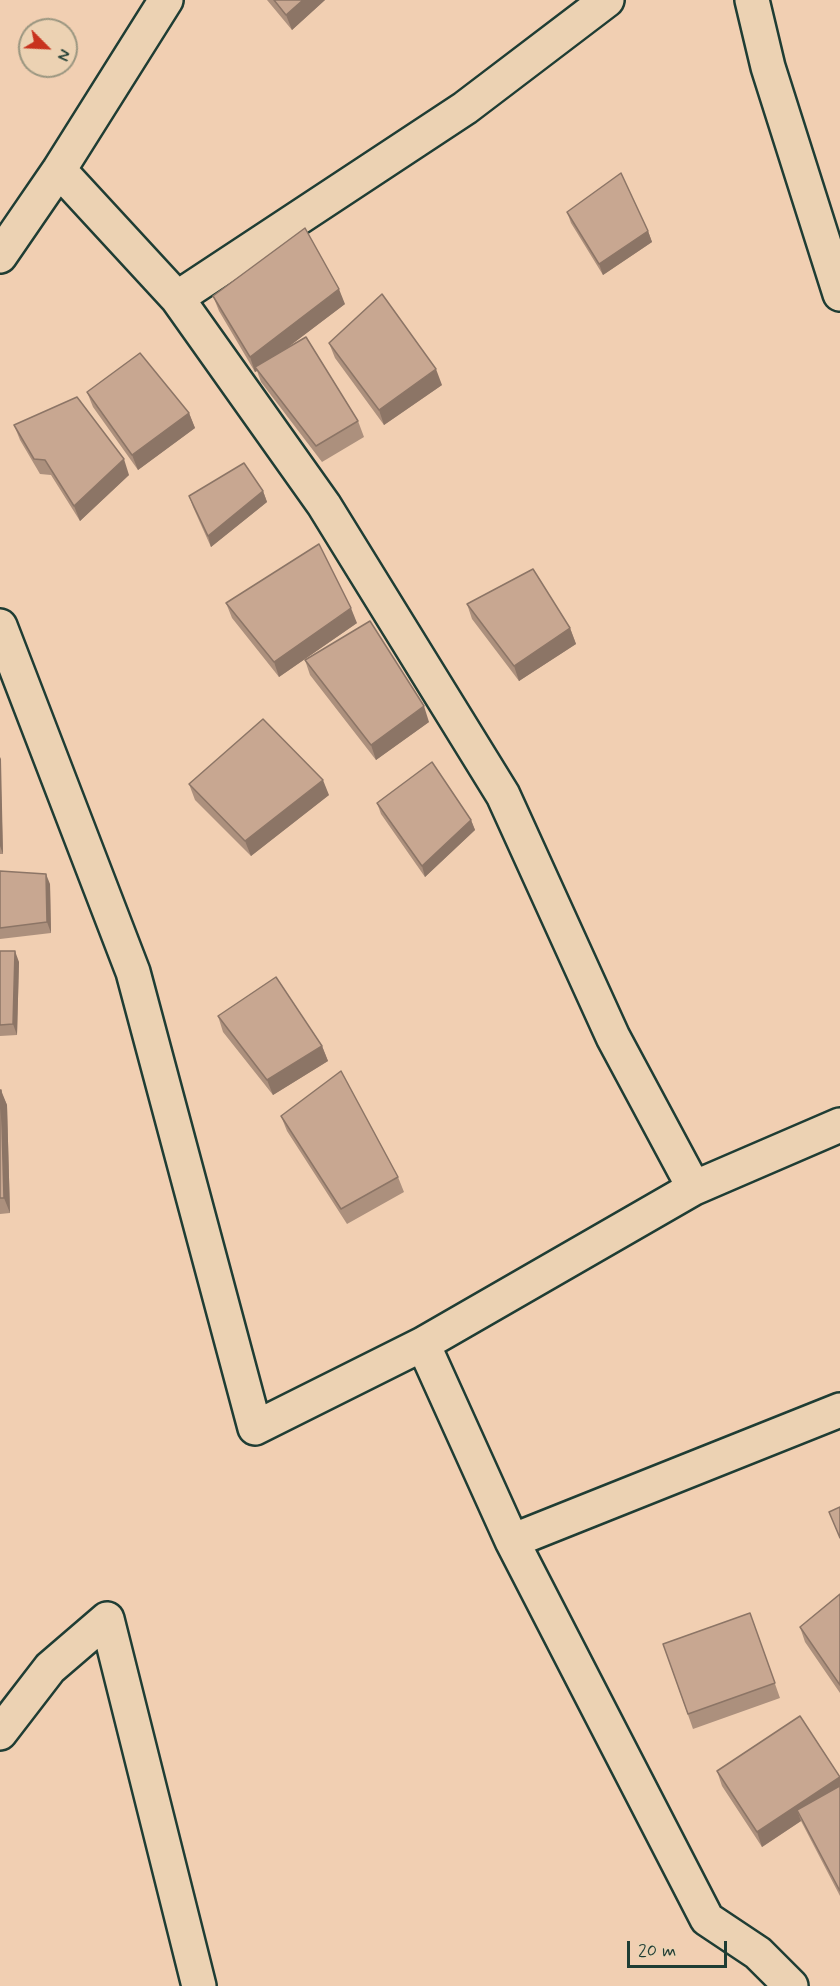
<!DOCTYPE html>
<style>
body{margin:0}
#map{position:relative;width:840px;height:1986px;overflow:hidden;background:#f1cfb2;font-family:Mynerve,sans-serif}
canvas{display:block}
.north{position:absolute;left:18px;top:18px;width:60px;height:60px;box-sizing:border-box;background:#ecd2b3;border:2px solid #9a9680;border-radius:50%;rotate:114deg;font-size:16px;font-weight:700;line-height:24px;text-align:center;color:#1f3d34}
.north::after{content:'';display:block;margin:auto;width:21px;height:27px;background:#c8321e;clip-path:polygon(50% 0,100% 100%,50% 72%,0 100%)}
.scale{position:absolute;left:627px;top:1941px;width:100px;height:27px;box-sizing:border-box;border:3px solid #1f3d34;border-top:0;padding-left:8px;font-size:18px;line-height:21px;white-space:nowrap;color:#1f3d34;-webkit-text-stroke:4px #ecd2b3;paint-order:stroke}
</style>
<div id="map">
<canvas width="840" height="1986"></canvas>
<div class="north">N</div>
<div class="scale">20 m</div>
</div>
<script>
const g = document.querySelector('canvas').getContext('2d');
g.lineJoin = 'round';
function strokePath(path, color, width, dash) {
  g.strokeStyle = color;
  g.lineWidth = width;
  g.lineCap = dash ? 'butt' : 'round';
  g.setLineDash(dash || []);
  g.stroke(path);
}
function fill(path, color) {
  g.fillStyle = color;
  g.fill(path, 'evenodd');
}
const minor = new Path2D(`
 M752,0L768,67L840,294
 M59,170L177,298L324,505L503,795L613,1037L694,1188
 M0,256L59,170L166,0
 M177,298L465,108L607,0
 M0,626L133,972L255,1428L423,1344L694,1188L840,1125
 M423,1344L512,1541L707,1919L758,1953L791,1986
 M512,1541L840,1410
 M0,1733L50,1668L107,1619L199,1986`);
const wall = new Path2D(`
 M267,0H325L292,30Z
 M567,212L648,231L652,242L603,275L571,223Z
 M213,296L345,304L284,350L358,421L364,437L322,462L261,382L257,371L255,372L219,311Z
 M329,343L442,385L384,425L335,358Z
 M87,392L189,413L195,428L138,470L93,407Z
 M14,425L129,475L80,521L51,475L40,474L20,440Z
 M263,491L267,502L211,547L193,507L189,496Z
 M226,603L357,623L279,677L232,618Z
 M467,604L570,628L576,644L519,681L472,619Z
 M305,660L429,722L376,760L310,675Z
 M0,757L3,854H0Z
 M189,784L329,795L251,856L195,800Z
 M377,803L471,820L475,830L425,877L381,814Z
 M0,871L50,884L51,933L0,939Z
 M0,951L19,962L17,1035L0,1036Z
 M218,1016L322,1046L328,1061L273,1095L223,1032Z
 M0,1090L7,1105L10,1213L0,1214Z
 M281,1116L398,1177L404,1192L347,1224L287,1131Z
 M840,1594V1693L805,1642L800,1627Z
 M750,1613L780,1698L693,1729L663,1644Z
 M717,1771L840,1777V1896L801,1821L762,1847L722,1786Z`);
const shadedWall = new Path2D(`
 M303,0H325L292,30L286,15Z
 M648,231L652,242L603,275L599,264Z
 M339,289L345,304L258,370L255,367L257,371L255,372L250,357Z
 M436,369L442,385L384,425L379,410Z
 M189,413L195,428L138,470L132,455Z
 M124,459L129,475L80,521L74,506Z
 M263,491L267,502L211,547L208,536Z
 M351,608L357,623L279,677L274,662Z
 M570,628L576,644L519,681L514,666Z
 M424,706L429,722L376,760L371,745Z
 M0,757L1,759L3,854L0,846Z
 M323,780L329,795L251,856L245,841Z
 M471,820L475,830L425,877L422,866Z
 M46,874L50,884L51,933L47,922Z
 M15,951L19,962L17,1035L13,1024Z
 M322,1046L328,1061L273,1095L267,1080Z
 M1,1090L7,1105L10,1213L4,1198Z
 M840,1777V1796L797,1810L801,1821L762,1847L757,1832Z`);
const building = new Path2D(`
 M274,0H303L286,15Z
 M621,173L648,231L599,264L567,212Z
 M305,228L339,289L250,357L213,296Z
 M382,294L436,369L379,410L329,343Z
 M306,337L358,421L316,446L255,367Z
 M140,353L189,413L132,455L87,392Z
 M77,397L124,459L74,506L45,460L34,459L14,425Z
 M244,463L263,491L208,536L189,496Z
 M319,544L351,608L274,662L226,603Z
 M533,569L570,628L514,666L467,604Z
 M370,621L424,706L371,745L305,660Z
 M263,719L323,780L245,841L189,784Z
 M432,762L471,820L422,866L377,803Z
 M0,871L46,874L47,922L0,928Z
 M0,951H15L13,1024L0,1025Z
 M276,977L322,1046L267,1080L218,1016Z
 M341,1071L398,1177L341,1209L281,1116Z
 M0,1090H1L4,1198H0Z
 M840,1507V1538L829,1512Z
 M840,1594V1685L800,1627Z
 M750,1613L775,1683L688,1714L663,1644Z
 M800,1716L840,1777L757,1832L717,1771Z
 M840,1786V1891L797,1810Z`);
strokePath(minor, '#1f3d34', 38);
strokePath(minor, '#ecd2b3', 33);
fill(wall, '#ac907d');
fill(shadedWall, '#8c7566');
fill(building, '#c8a791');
strokePath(building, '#8c7566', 1.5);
</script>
